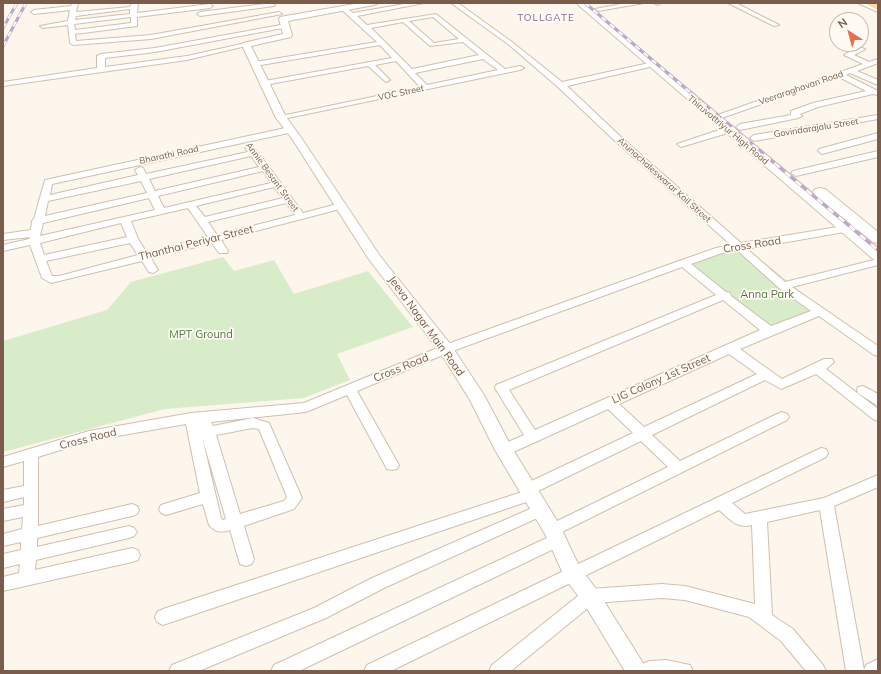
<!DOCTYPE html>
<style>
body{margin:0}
#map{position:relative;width:881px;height:674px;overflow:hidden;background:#fdf6ec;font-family:Mulish,sans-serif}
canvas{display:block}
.frame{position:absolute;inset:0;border:4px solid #7a5c4d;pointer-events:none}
.north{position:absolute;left:829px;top:12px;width:40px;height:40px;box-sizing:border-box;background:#fffaf3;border:1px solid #cabbb1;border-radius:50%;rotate:324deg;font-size:11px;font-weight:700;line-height:16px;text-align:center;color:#7a5c4d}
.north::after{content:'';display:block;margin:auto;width:14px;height:18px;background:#e76f51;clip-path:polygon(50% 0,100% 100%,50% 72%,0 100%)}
</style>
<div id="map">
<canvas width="881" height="674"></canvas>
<div class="frame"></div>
<div class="north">N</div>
</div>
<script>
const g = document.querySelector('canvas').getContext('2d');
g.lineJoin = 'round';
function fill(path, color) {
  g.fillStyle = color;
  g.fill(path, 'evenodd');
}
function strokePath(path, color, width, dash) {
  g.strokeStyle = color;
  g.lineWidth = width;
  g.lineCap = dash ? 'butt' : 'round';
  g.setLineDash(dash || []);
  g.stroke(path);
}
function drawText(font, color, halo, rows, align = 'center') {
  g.font = font + ' Mulish,sans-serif';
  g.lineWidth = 3.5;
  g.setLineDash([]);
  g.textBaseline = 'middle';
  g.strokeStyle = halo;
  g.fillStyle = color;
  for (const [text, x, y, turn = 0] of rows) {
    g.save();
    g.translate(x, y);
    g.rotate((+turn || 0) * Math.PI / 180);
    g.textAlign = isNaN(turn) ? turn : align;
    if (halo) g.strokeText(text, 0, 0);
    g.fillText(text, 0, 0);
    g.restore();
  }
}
const green = new Path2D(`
 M730,248L749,250L821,308L769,328L691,263Z
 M223,257L234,271L274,260L294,294L368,271L413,327L337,354L350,380L304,398L165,409L3,452V341L107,310L131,282Z`);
const minor = new Path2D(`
 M72,3H78L76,12L130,7L132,3H138L137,13L210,4L213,6L210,8L137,17V26L75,34L76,41L151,35L279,12L282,14L151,39L73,45L70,43L68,25L43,28L40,26L68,21L70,10L34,14L31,12L34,10L71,6ZM130,9V14L75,20L76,16ZM131,17V23L75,30L74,24Z
 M272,3L275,5L274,6L200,16L197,14L200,12Z
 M410,3H424L357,16L367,25L436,14L505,69L520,66L524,68L520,70L278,120V116H281L420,87L396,61L375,65L390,80L386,82L368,66L265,85L261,83L265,81L392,58L380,45L255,66L251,64L255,62L377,42L342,10V8H346L353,13ZM433,17L459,39L434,43L409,21ZM403,22L430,46L463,42L479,55L412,69L371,28ZM483,59L498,70L427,85L415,73Z
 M451,3H458L512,42L562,82L654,62V66L567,86L621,137L741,243L862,223L866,224L867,226L862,229L747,249L785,282L878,259V265L792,287L878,346V356L874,355L819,316L740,349L782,379L824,359H832L834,362L826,369L878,409V421L873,419L816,374L781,389L765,380L652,435L680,461L777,414L782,412L787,414L789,417L787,420L558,534L562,535L565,540L562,545L299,671H271L274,665L551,536L547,534L544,530L547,526L668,467L641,441L536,492L537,495L535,499L163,625L157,622L155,617L157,612L163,609L522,492L521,489L523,485L633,433L608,409L509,454L504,455L499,454L497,450L499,446L524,435L495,388L496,385L716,295L682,267L450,352L357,391L399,465L397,469L392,470L387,469L347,395L306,412L211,422L213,426L253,418L269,423L302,498L294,509L244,526L254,559L252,564L246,566L240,564L230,530C221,533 215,532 209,525L203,504L166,515L161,513L159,509L161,505L200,493L186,424L89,441L38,457V526L132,504L137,506L139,510L137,514L132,516L37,538V547L129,526L134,528L137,532L134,536L129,538L36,560L35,570L132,548L138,550L140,555L138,560L132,562L3,591V577L19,573L20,564L3,568V554L21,550V542L3,546V534L22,529L23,517L3,521V509L24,505V497L3,502V490L24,486V461L3,467V457L89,431L191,413L304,403L442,346L679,261L716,248L731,245L615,141L558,87L508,44ZM737,250L779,288L811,311L771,326L731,296L730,293L726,292L691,264L722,253ZM723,300L760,330L535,430L509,390ZM729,354L757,374L644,427L619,404ZM253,428L259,429L287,497L284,501L240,514L216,435ZM202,437L226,519L223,520L221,518Z
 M627,3H644L598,11L595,9Z
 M654,3H661L658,5Z
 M728,3H736L779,25L774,26Z
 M286,24L289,26L288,27L155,52L105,58V67L187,56L246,43L250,45L187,60L3,86V82L97,68V56L101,54L155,48Z
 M858,47L865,49L854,55L869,62L878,59V63L857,71L878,80V85L850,73L846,75L878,91V95L873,94L818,107L800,114L802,116L798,118L740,130L736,127L740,124L791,115V111L813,103L866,91L839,77L716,120H713L709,118L863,64L844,55Z
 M878,115V119L754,141L750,138L754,135Z
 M290,127L293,128V132L52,184L50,195L138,175L135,170L140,167L143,168L146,174L248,152L245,147L249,144L257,151L303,213L341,203L346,206L344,208L221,240L228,251L227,253H219L212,243L151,258L158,270L153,273L149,272L142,261L51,283L42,278L30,245L3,251V245L29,239L30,237L3,240V234L31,230L32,221L34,219L45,180ZM251,156L259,167L155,191L149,179ZM263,171L271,183L164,208L158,196ZM141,181L147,193L45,216L48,201ZM274,187L283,198L205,217L196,206ZM149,198L155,210L40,236L43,223ZM286,203L295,215L217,235L208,222ZM188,208L208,237L147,253L138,239L131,221ZM121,223L127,237L44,255L40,243ZM130,243L138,255L59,276H52L46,261Z
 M728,127L731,128V132L681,147L677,144Z
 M878,133V139L822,154L818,151L819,149Z
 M878,151V157L796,176L791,173L793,171Z
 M863,386L878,394V406L858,393L857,390L858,387Z
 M821,448L826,449L828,453L826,457L732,503L745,514L824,498L878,475V487L834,506L864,670L866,665L878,659V671H846L820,510L767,522L772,615L793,629L823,665L826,671H806L781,641L749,617L685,600L662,598L594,603L511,671H489L492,665L584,591L590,589L662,584L685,586L755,604L752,525C736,529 730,519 719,510L391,671H364L367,665Z
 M539,505L544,507L546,511L544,515L384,588L326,618L199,671H169L172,665L314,608L372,578Z
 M666,660L690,665L693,671H642L641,669L644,663L650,661Z`);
const tertiary = new Path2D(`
 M360,3H378L374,5L288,21L292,35L291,37L251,46L286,117L300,136L380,256L451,345L484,395L512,448L559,524L580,568L597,590L648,671H625L583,602L566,580L545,534L495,450L470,400L440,352L368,258L291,137L276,118L242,45L243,43L283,34L279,19L280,17Z
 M858,3H869L878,7V12Z`);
const secondary = new Path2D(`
 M576,3H585L878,248V261L873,259Z
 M820,188L825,189L878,232V243L873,242L815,195L813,192L815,189Z`);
const primary = new Path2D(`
 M864,3H878V10Z`);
const railFar1 = new Path2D(`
 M585,3L711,110
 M3,28L17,3
 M3,46L26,3`);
const rail = new Path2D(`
 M710,109L878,250`);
const farStreetnames = [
 ["Veeraraghavan Road",801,88,-19],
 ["VOC Street",401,93,-12],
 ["Govindarajalu Street",816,128,-9],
 ["Thiruvottriyur High Road",728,130,40],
 ["Bharathi Road",169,155,-12],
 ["Annie Besant Street",272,177,54],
 ["Arunachaleswarar Koil Street",664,180,42]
];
const farNeighbourhoodnames = [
 ["TOLLGATE",546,18]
];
const streetNames = [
 ["Thanthai Periyar Street",196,243,-14],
 ["Cross Road",752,245,-9],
 ["Jeeva Nagar Main Road",426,326,54],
 ["Cross Road",401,368,-22],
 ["LIG Colony 1st Street",661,379,-24],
 ["Cross Road",88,439,-14]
];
const parkNames = [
 ["Anna Park",767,295],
 ["MPT Ground",201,335]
];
fill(green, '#d8ecc9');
strokePath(minor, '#d1beb0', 2);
strokePath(tertiary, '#d1beb0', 2);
strokePath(secondary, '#d6c0b0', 2);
strokePath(primary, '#dad1cd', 2);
fill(minor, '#fff');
fill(tertiary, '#fff');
fill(secondary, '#fff');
fill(primary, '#fbd9a5');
strokePath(railFar1, '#b9a8c9', 3);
strokePath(rail, '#b9a8c9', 3.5);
strokePath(railFar1, '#fffaf3', 2, [5.5]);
strokePath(rail, '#fffaf3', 2.5, [7]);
drawText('9px', '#7a5c4d', '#fffaf3', farStreetnames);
g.letterSpacing = '1px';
drawText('10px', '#846695', '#fffaf3', farNeighbourhoodnames);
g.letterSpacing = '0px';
drawText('11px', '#7a5c4d', '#fffaf3', streetNames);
drawText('11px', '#537a41', '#fffaf3', parkNames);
</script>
